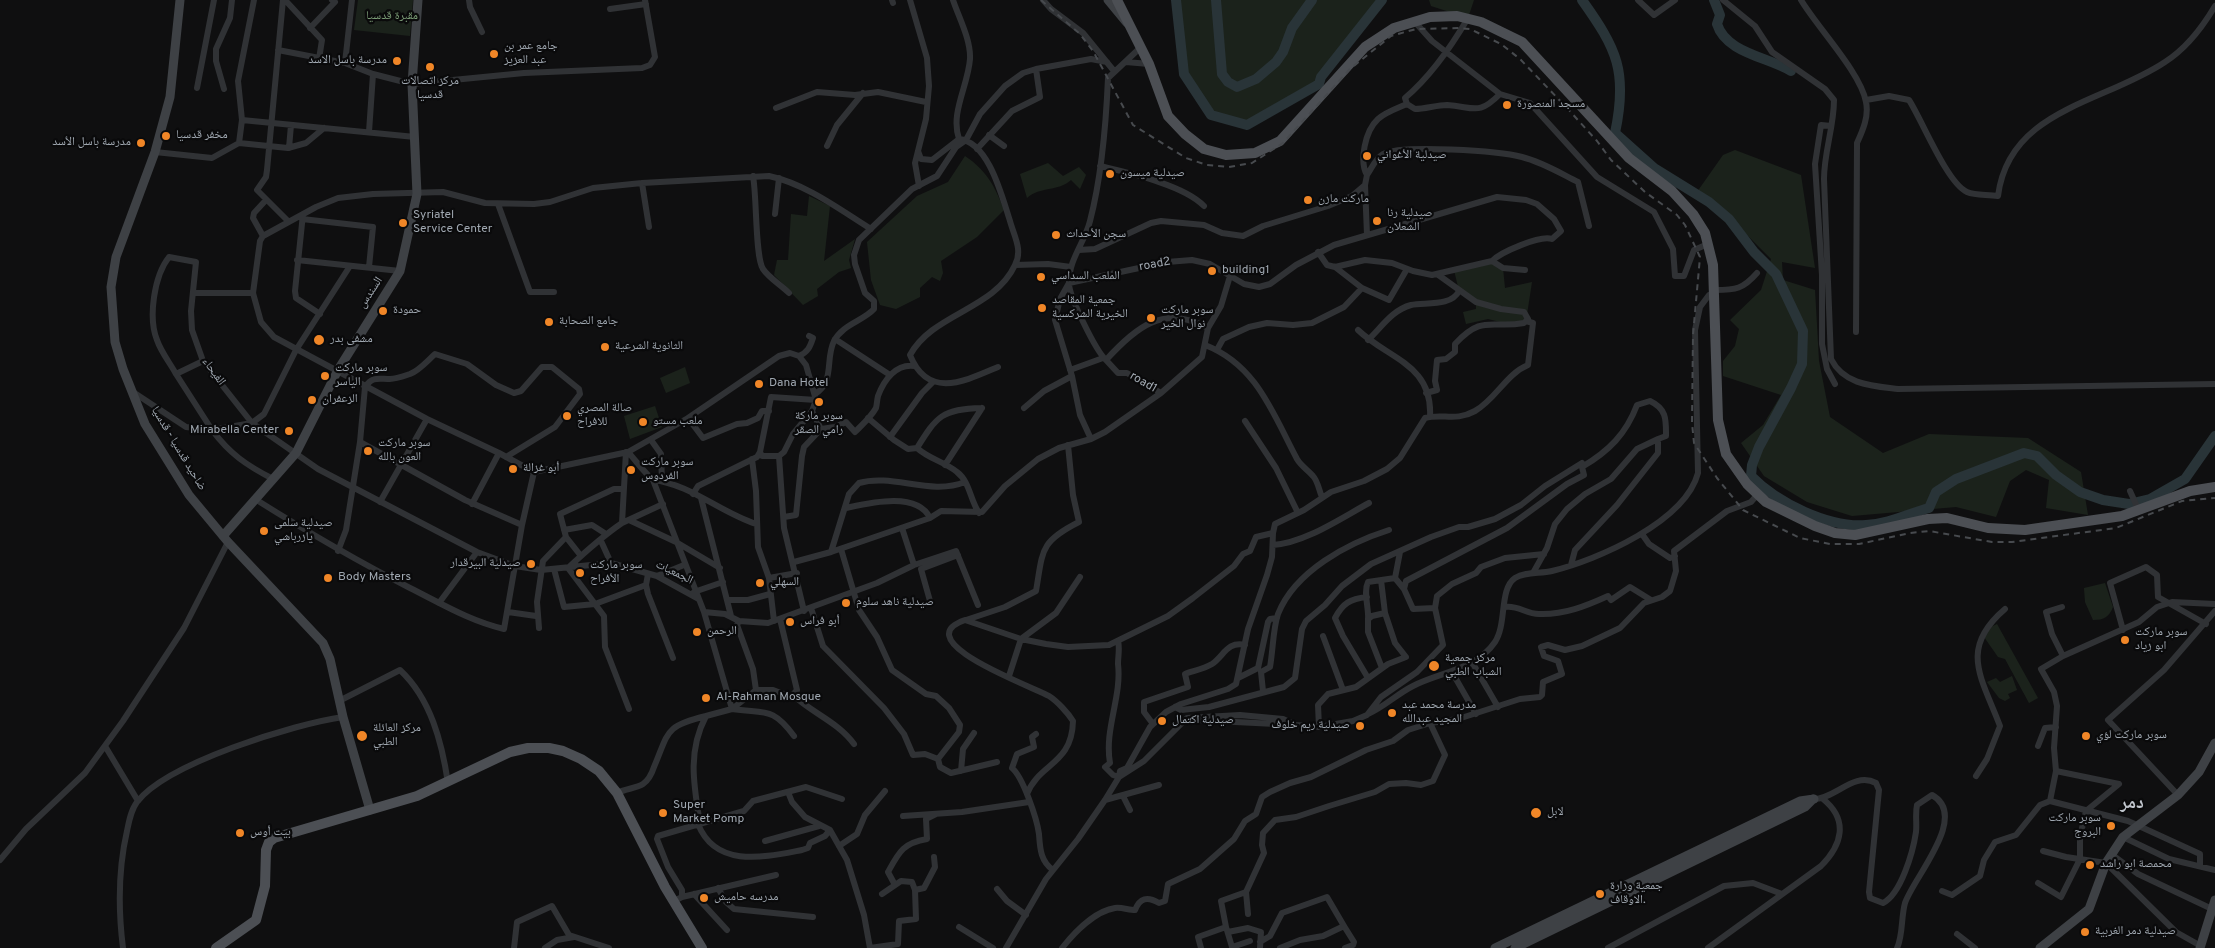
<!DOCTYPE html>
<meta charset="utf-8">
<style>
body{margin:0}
canvas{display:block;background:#0f0f10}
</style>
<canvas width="2215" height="948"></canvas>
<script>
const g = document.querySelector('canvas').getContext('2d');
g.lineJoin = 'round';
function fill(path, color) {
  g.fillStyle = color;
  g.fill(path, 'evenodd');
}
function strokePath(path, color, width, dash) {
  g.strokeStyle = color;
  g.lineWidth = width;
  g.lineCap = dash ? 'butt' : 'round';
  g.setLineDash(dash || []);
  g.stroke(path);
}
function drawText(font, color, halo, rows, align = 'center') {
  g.font = font + ' Overpass,"Noto Naskh Arabic",sans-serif';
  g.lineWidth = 4.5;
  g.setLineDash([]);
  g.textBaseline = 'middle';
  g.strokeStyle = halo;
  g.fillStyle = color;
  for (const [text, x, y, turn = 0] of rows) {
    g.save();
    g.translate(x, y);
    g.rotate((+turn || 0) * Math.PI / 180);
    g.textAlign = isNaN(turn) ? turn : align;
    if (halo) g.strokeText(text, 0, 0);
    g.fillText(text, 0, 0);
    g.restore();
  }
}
const green = new Path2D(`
 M358,0H413L410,36L354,30Z
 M1176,0H1215L1216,7V0H1313L1305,12L1315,0H1381L1319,84L1247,125L1211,115L1184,74Z
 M1429,0H1474L1468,18L1431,6Z
 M1735,150L1801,175L1815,268L1782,262L1783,280L1815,290L1819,361L1830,417L1883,453L1929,434L2028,438L2081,472L2088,515L2046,508L2049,480L2026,470L2010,481L1996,517L1956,507L1852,516L1807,502L1764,476L1741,443L1763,425L1781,395L1723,376V361L1735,346L1739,329L1730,320L1761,290L1771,259L1713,201L1697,192L1723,155Z
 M965,156C986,170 995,186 1004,210L977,237L941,261L943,273L940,281L932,277L920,288V297L896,309L880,305L871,280L867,242L917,196L948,182Z
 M1048,163L1063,176L1079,167L1086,175L1080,189L1071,180C1058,192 1040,186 1027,198L1020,174Z
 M809,196L830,206L824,261L855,239L849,260L851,268L839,272L817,289L818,296L803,305L774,275L777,260H788L791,214L807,216Z
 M1492,261L1503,268L1505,288L1532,282L1526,321L1504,323L1488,319L1466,324L1463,312L1476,309V302L1459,291L1454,270Z
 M685,367L690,383L666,393L660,378Z
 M655,406L662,427L630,439L624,416Z
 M2105,583L2113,607C2109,617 2104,620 2093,620L2085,602L2084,588Z
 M1997,624L2038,698L2029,703L2005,659L1998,657L1984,637L1989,628Z
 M2012,676L2017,690L2008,694L2010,698L2005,701L1999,698L1987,682L1996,678L2000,682Z`);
const river = new Path2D(`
 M1176,0L1184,74L1211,115L1247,125L1319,84L1321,77L1382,0
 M1216,0L1222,74L1228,82L1237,87L1256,79L1276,62L1283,52L1292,28L1312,0
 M1582,0C1617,49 1628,72 1615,133L1654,168L1709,202L1729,219L1754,252L1776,274L1803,331L1802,364L1791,388L1759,447L1752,465L1751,476C1777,503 1829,528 1866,525C1888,524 1908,514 1929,508L1936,492L1956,479L2024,453L2037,456L2056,475L2080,492L2103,500L2129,504L2150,499L2185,479L2215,436
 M1714,0L1720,15L1717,24C1726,53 1768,57 1791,71`);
const street = new Path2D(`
 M283,0L267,170L266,177L257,190L288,221
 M285,0L322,40L319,59
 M469,0L470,7L482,32
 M892,0L893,3
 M910,0L927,58L929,86L926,119L915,163L919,186
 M953,0C959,18 971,40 970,59C968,86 950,113 959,139
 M1043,0L1051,9L1083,33L1114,71
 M1638,0L1654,15L1675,0
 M1723,0L1755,26L1772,52L1825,89L1834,100C1834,127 1824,152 1824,179L1831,359C1844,385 1873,386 1898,389L2215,384
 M1801,0C1817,27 1861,73 1866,102C1869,116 1863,130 1857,143L1856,332
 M610,9L646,4
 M1414,21L1432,41L1500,94
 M310,28L335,2L332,0
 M278,50L345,63L373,74L412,84L524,73L642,68L650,65L655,57L645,0
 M1126,62L1149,64
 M345,63L352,0
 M197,88L214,0
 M224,89L216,61V49L230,18L232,0
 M1866,100L1889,96L1909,100C1922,120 1947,183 1967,192C1976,196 1988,194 1998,196C2009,109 2104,103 2165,62C2187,48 2202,28 2215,6
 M1407,104L1405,98C1431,76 1451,47 1468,18
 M776,108L817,92L855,95L878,92L926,102
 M242,120L415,137
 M1831,126L1821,125L1815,164L1822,275V344L1827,369L1835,384
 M369,132L373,74
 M989,135L1004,146
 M239,143L242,120L238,81L254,0
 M827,146L837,125L863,93
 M289,148L291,125
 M977,149L1012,111L1040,97L1036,69
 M918,151L921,159L932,160L959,139C989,142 1002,197 1010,221C1014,236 1023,250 1015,265
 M155,152L212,158L239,143L288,148L306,143L324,128
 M1100,166C1129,173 1184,185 1204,206
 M1367,175C1372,168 1375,159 1383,154C1401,144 1500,151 1522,157C1542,162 1560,173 1578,182L1589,226
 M753,176C757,197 755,257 763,269C769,278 781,285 789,293
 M642,183L649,227
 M1365,185L1367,175C1359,161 1365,131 1378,119C1386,112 1398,108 1407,104L1415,109C1425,109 1437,105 1447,105C1475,107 1478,116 1500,94L1530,103L1597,177L1654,212L1673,249L1675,276H1684L1694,250L1708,244
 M498,204L530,292H554
 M303,214L295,291L296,298L320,314
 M775,214L779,178
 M302,219L373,227L369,267
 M263,236L253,218L254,213L266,200
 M1079,250L1095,249L1151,223L1161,221L1204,225L1222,233L1243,236L1263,226L1328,206L1352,196L1365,185L1367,235
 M1318,252L1327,265L1335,267L1365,260L1392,263L1413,271L1432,275L1492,261L1503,268L1525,270
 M297,260L400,271
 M1335,267L1362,288
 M1715,290C1736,290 1743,289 1757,273
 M193,293H253L261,322L274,337L427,419L499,453L534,472L628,452C637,462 643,471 653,480L704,612
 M253,293L260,241L263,236L316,207L338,198L373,194L443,192L485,203L534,204L550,202L593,188L642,183L769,176C806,184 839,209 871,229
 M1208,328L1202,357L1161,393L1127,373H1118L1106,360C1135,328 1164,303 1208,328L1221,306L1230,276
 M1358,330C1388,359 1433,364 1430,417
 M835,339L890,375
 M1368,340C1381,328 1392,310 1411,305C1425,302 1451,307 1459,291
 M1205,345C1257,365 1273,414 1297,459C1301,466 1308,470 1313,476C1318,481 1319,491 1322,497
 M1218,348L1223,339L1249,327L1267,323L1293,325L1312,323L1344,307L1362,288L1389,300L1407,269
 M799,356C808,352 810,347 813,338L809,336
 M1106,360C1096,351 1068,295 1069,282C1069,259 1085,242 1090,221C1102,175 1106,125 1108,78L1141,47
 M203,361L176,374C170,363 161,352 157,340C148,318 154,276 169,257L196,262L191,311L192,330L203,361L252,423L318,469L477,552L515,566L541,570L611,563L657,576L697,598
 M998,367C965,381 928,400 910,355C933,313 994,310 1015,265L1048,264L1071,267
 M1070,370L1103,358
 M176,374L212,430
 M133,392L186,427L212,430
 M1426,393L1437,390L1435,381L1437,360L1446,359L1455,352V344C1483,314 1491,329 1524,323L1528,319L1524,312L1501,309L1476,302L1437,274
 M815,394C835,382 825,359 834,341C843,324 863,321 874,309V301L865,293L855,264L854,255L859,240L912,189L937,176L956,147L966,140L980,114L1005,86L1023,73L1036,69L1091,59L1107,62
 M1024,408L1044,391L1072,376
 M688,418L703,438L737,424L747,423L758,418L762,411H769
 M868,418L894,440L908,449L917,448C929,459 945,462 957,472C970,482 970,500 979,513
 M1245,421L1276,468L1298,513
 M821,429L835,427L846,422L855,432C862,425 871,417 876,408C877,404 877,400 878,396C884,380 896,363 915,366
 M890,437L922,393L933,382
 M1091,439L1080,415L1072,376L1055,320L1060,299L1069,283L1167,262L1192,260L1210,264L1244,284L1259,287L1270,284L1296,265L1334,245L1497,197L1526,200L1537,204L1554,219L1561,231L1552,239C1540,235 1501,252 1492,261
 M651,440L661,454L662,481
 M360,442L365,387C373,376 378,379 390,379C396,379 404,376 410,374C420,370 427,361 435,354L467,364L496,385L514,393L521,391L542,367H552L579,389L580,394L555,427L506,457
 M917,448C937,416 942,409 982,408
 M626,452L622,523L663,504
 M628,452L688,418L779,356L790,353L799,356
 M760,452L771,397L816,400
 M779,456L784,528L804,611
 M752,459L756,491L758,547L769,578L774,621
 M945,465L982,408
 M273,479C246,465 230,454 212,430L252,423L264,414L296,350L350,266
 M653,480C690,484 721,513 756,524
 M2130,491L2139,511
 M693,494L698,486L757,457L760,452L762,456H779L784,452L793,434L812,411L816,400L806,365L799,356
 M701,498L731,616
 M255,499C306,531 357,561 410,588C442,604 470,621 504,629L522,525L465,500L360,442L346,530L338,551
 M380,502L427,419
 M472,504L499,453
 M846,508C869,503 917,491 930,518
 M784,517L796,515L802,456L804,447L821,429L812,411
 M629,520L676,542L720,568
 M522,525L534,472
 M902,528L914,565
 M564,530L592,525L606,534
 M1642,534L1649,544L1670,558L1675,556
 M601,541L611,563
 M1273,545C1305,543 1341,518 1369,503
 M841,549L859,610L877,637L892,670L926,694L936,696L949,708L960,725L959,732L938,759L940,767L951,773L997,762
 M831,552L849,494L859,483C893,473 930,496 965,482
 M581,556L566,537L560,514L614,489H623
 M794,562L831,552L930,518L941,511L982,512L1005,486L1038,459L1059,448L1091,439L1105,432L1161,393
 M568,568L604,616L605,647L629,709
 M568,568C585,552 603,536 622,523
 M554,569L564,607L595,604L646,585
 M1533,573L1547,548L1555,524L1567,509L1585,494L1611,479L1637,449L1658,439
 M648,574L646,585L648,594L673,658
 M657,576L684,565
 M769,578L797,573
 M1395,578L1400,552
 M1381,580L1385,613
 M1404,589L1406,581L1507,528L1567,484L1584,475L1582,467C1609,451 1626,434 1637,405L1650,401C1667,409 1666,420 1666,436L1658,439V453L1617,505L1575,550L1571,565
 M694,592L723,582
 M1367,597C1350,599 1343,603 1335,618L1343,636L1368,678
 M728,600H748L770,594
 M930,601L921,569L958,555
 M439,603L477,552
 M1505,607C1518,605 1526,614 1539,614C1564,615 1586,606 1608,596L1611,600L1630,587L1651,600
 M2062,607L2046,612L2052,634L2063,656
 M811,608L823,646L884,708L904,734L913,755L925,754L938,759
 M1435,608L1437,596L1452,584L1476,573L1481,567L1505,558L1544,554
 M508,612L536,616
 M1368,619V632L1382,668
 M966,620L1005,607L1036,591C1043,551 1039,542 1079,522L1073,495L1068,445
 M539,628L537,602L543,561L566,537
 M2123,630L2110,583L2146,567L2157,575L2158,597L2206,624
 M1323,636L1343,690
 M1118,641C1120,648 1118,656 1118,664C1122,697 1104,729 1110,763L1105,767L1113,775L1119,777
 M1472,662L1498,707
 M1258,668L1268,622L1270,619L1277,618
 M1452,672L1476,714
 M1009,676L1021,639L1056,613L1080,577
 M1238,678L1258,668
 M756,690H773L791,697L797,690L780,619
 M1263,691L1261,672L1270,667C1273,651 1273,628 1278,614C1295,571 1348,543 1389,530
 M793,695C812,713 838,722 854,744
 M339,701L400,670C431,699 442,743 448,783
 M1175,707L1181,710L1209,707L1284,687L1295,678L1302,629L1306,621L1325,605L1342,586L1371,564L1431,537L1459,527H1468L1495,519L1521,505L1545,486L1582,463V465
 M732,709L756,690L753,669L737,625L739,621
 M732,709C765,714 772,706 794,736
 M1368,714C1384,707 1397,694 1413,686C1440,672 1476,670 1495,642C1507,624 1499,589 1515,578C1526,571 1540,574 1552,571C1597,560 1685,522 1698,473L1695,330L1700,307L1709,295L1715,294
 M1195,720L1296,725
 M1153,724L1144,712V702L1188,687L1185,674C1193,671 1204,669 1212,664C1224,656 1227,641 1245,645
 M1036,734L1032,737L1034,747L1017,754L1012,768C1023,777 1037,819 1039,834C1040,847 1040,861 1053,870
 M105,746L138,801
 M2038,746L2045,728L2056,727
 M961,771L963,749L974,733
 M1976,776L1987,759L2000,726C1982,678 1958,649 2005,609
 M1119,777L1144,761L1187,718L1240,715L1283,719L1296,725L1319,727L1318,705L1328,694L1356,687L1388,664L1406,657L1395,643L1385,613L1372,616L1368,619C1369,608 1363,592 1368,582L1395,578L1404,589L1413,609L1435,608L1443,645L1417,672L1381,697L1367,715L1353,721L1319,727
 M788,792L792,802L805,817L830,830L847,860L864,915L870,948
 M617,793C625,789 637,788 643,784C649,780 652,773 654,767C669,732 664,726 706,716
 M1027,794C1039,763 1072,765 1073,721C1068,713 1057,701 1049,696C1036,688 904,641 965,620L1021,639L1046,644L1068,647L1109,645L1168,616L1193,598L1234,566L1243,554L1250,551L1256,537L1273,533L1275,524L1304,510L1331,492L1364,481L1387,469L1400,458L1425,418C1443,413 1455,422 1475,411C1496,399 1506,374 1528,365L1533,323L1526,321
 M2178,795L2108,720L2164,670L2215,611
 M1123,796L1130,810
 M1814,799C1835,799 1854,771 1876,783L1879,790L1869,892L1870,898L1883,903C1901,894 1913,852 1916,832C1917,823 1915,814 1917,805L1932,795C1970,816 1913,878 1905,903C1901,917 1903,936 1897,948
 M1105,800L1159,785
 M2050,801L2128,821L2200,854V866
 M903,816L962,812L1029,802
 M698,824C716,869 765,857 802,850L808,848L810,843L825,836L830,830
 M700,824C694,786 687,752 706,716L732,709L704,612L725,614L739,621L768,623L877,583L914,565L956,551L978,605
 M2123,837L2169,859L2215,870
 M765,841L819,826
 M839,846L857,834L865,815L885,791
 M2043,851L2066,857L2106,863L2176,932L2201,946
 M2111,854L2138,874L2212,909
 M0,860L26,829L85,773L123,721L184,628L228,542
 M2038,883L2061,897L2080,859V837L2086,811L2119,784L2056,771
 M895,885L888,872C899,852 903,843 927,839L926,819L936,814
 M718,888L726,902L734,909L813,917
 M997,889L1007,901L1026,915
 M1942,891L1952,895L1980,876L1984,860L1995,842L2016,835L2040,805L2050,801L2056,771L2054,748L2057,706L2054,692L2041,669L2063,656L2139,622L2157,607L2172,602L2215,604
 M1246,892L1264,853L1262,845L1263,833L1275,820L1296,817L1329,806L1375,792L1389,784L1406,783L1421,785L1433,781L1445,755L1430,723
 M694,894L727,930
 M882,894L901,881L912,882L915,890
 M682,897V890L668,867L657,839L658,836L744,811L753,801L806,787L842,799
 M674,901L682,897L776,875
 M959,927L993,948
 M1226,927L1221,901L1246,892L1248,914
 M1228,932L1248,928L1261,932L1260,948
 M1957,934L1975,948
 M1260,942L1270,936L1282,913L1327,897L1344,926
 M123,948C118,908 118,870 127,831C129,821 131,810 137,802C167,763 294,724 343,717
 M514,948L517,922L552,906L569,935L609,948
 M545,948L557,940L574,937
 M870,948L898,944L899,921L916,919L915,890L924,888L935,867L934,857
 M1006,948L1046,879L1078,839L1105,800L1119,777L1120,771L1127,768L1150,727L1166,712L1181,704L1228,689L1236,684L1248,629L1267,575L1272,557L1273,533
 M1062,948C1074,933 1095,911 1115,908C1121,907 1129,910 1135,910C1140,898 1147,896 1159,903L1165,901L1168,884L1200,869L1234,839L1245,821L1256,814L1262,797L1270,792L1290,783L1311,777L1366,750L1393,741L1408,730L1430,723L1458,719L1520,699L1540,697L1542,695L1543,682L1562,674L1558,661L1544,656L1541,647L1548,645L1565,650L1582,646L1620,628L1644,603L1662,597L1670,591L1676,571L1674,551L1727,511L1751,502L1757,495
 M1201,948L1198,937L1226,927L1232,947L1250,941
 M1280,948L1300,940L1323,936L1344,926L1354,942L1353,945L1345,948
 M1608,948L1724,886L1753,883L1782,894
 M1708,948L1821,866C1842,845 1849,820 1823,799`);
const secondary = new Path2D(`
 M180,0L170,97L155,152L116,257L111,287L115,342L123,369L145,424L189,495L228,542L323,643L330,659L343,717L370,810
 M1108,0L1127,23
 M223,536L296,453L338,370L400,271L417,194L412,84L418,0
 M1495,948L1800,801L1814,799
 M1515,948L1805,807L1813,799
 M2040,948L2089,909L2106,863L2123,837L2178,795L2199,772L2215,743
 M2200,948L2215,900`);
const primary = new Path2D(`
 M1117,0L1149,64L1168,116L1185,134L1204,149L1226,155L1255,153L1280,141L1365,47L1394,28L1430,17L1457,16L1481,22L1522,42L1629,158L1672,191L1693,214L1705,233L1713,265L1718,420L1726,454L1747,484L1766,502L1815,526L1835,533L1855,535L1928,519L1947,518L1988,528L2025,530L2122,516L2190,491L2215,487
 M216,948L256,920L265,886L266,850L269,842L274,838L417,796L510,752L528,748H549L563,751L581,759L599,771L617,793L665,887L702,948`);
const rail = new Path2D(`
 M1041,0L1080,34L1093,51L1133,125L1186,158L1207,165L1229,167L1252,163L1283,143L1350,69L1391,36L1416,29L1459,28L1470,29L1501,44L1520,59L1567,108L1597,141L1611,160L1645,192L1677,215L1685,225L1700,257L1693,335L1692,423L1694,443L1717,478L1743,510L1800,538L1830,544H1859L1910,533L1929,531L1992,542H2012L2116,528L2182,501L2215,498`);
const markers = [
 [494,54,5,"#f08627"],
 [397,61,5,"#f08627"],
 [430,67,5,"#f08627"],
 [1507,105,5,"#f08627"],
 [166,136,5,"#f08627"],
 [141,143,5,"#f08627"],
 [1367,156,5,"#f08627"],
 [1110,174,5,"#f08627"],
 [1308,200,5,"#f08627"],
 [1377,221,5,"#f08627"],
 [403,223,5,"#f08627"],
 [1056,235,5,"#f08627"],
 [1212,271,5,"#f08627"],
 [1041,277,5,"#f08627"],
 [1042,308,5,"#f08627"],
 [383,311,5,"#f08627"],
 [1151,318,5,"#f08627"],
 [549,322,5,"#f08627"],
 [319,340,6,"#f08627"],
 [605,347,5,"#f08627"],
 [325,376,5,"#f08627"],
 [759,384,5,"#f08627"],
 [312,400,5,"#f08627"],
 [819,402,5,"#f08627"],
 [567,416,5,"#f08627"],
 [643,422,5,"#f08627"],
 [289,431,5,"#f08627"],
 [368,451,5,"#f08627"],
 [513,469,5,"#f08627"],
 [631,470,5,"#f08627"],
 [264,531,5,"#f08627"],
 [531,564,5,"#f08627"],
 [580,573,5,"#f08627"],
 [328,578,5,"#f08627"],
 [760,583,5,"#f08627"],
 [846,603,5,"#f08627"],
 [790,622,5,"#f08627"],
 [697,632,5,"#f08627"],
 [2125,640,5,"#f08627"],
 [1434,666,6,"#f08627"],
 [706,698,5,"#f08627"],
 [1392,713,5,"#f08627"],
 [1162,721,5,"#f08627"],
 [1360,726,5,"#f08627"],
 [362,736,6,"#f08627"],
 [2086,736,5,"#f08627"],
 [663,813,5,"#f08627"],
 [1536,813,6,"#f08627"],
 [2111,826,5,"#f08627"],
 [240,833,5,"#f08627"],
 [2090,865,5,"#f08627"],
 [1600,894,5,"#f08627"],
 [704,898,5,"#f08627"],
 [2085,932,5,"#f08627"]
];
const parkNames = [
 ["مقبرة قدسيا",392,17]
];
const poiNames = [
 ["جامع عمر بن",504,47],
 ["عبد العزيز",504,61],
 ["مدرسة باسل الاسد",387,61,"right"],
 ["مركز اتصالات",430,82,"center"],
 ["قدسيا",430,96,"center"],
 ["مسجد المنصورة",1517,105],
 ["مخفر قدسيا",176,136],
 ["مدرسة باسل الأسد",131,143,"right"],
 ["صيدلية الأغواني",1377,156],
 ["صيدلية ميسون",1120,174],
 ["ماركت مازن",1318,200],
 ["صيدلية رنا",1387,214],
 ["الشعلان",1387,228],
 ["Syriatel",413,216],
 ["Service Center",413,230],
 ["سجن الأحداث",1066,235],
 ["building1",1222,271],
 ["الملعب السداسي",1051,277],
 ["جمعية المقاصد",1052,301],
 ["الخيرية الشركسية",1052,315],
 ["حمودة",393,311],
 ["سوبر ماركت",1161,311],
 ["نوال الخير",1161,325],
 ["جامع الصحابة",559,322],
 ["مشفى بدر",330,340],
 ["الثانوية الشرعية",615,347],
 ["سوبر ماركت",335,369],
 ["الياسر",335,383],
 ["Dana Hotel",769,384],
 ["الزعفران",322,400],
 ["صالة المصري",577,409],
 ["للافراح",577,423],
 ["سوبر ماركة",819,417,"center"],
 ["رامي الصقر",819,431,"center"],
 ["ملعب مستو",653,422],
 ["Mirabella Center",279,431,"right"],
 ["سوبر ماركت",378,444],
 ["العون بالله",378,458],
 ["سوبر ماركت",641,463],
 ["الفردوس",641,477],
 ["أبو غزالة",523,469],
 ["صيدلية سلمى",274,524],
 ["يازرباشي",274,538],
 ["صيدلية البيرقدار",521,564,"right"],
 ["سوبر ماركت",590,566],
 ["الأفراح",590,580],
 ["Body Masters",338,578],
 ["السهلي",770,583],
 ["صيدلية ناهد سلوم",856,603],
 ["أبو فراس",800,622],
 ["الرحمن",707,632],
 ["سوبر ماركت",2135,633],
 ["ابو زياد",2135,647],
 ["مركز جمعية",1445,659],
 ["الشباب الطبي",1445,673],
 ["Al-Rahman Mosque",716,698],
 ["مدرسة محمد عبد",1402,706],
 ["المجيد عبدالله",1402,720],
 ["صيدلية اكتمال",1172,721],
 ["صيدلية ريم خلوف",1350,726,"right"],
 ["مركز العائلة",373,729],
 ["الطبي",373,743],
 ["سوبر ماركت لؤي",2096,736],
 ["Super",673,806],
 ["Market Pomp",673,820],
 ["لابل",1547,813],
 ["سوبر ماركت",2101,819,"right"],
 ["البروج",2101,833,"right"],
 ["بيت أوس",250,833],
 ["محمصة ابو راشد",2100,865],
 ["جمعية وزارة",1610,887],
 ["الاوقاف.",1610,901],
 ["مدرسه حاميش",714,898],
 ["صيدلية دمر الغربية",2095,932]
];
const streetNames = [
 ["road2",1155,265,-11],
 ["السندس",371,293,-57],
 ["الفيحاء",213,372,54],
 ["road1",1143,383,30],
 ["ضاحيد قدسيا - قدسيا",178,449,59],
 ["الجمعيات",674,573,26]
];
const districtNames = [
 ["دمر",2132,804]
];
fill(green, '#1b221b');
strokePath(river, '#293438', 10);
strokePath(street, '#303235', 6);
strokePath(secondary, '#3e4145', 9);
strokePath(primary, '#4c4f54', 10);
strokePath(rail, '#474a4e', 2, [6, 5]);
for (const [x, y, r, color] of markers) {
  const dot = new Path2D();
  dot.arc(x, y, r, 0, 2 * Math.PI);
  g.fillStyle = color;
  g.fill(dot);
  strokePath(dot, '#0a0a0b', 2);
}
drawText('12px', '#7b9c76', '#0a0a0b', parkNames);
drawText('12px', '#a0a8b1', '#0a0a0b', poiNames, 'left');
drawText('12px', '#a0a8b1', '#0a0a0b', streetNames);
drawText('bold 18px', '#c1c6cd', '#0a0a0b', districtNames);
</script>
